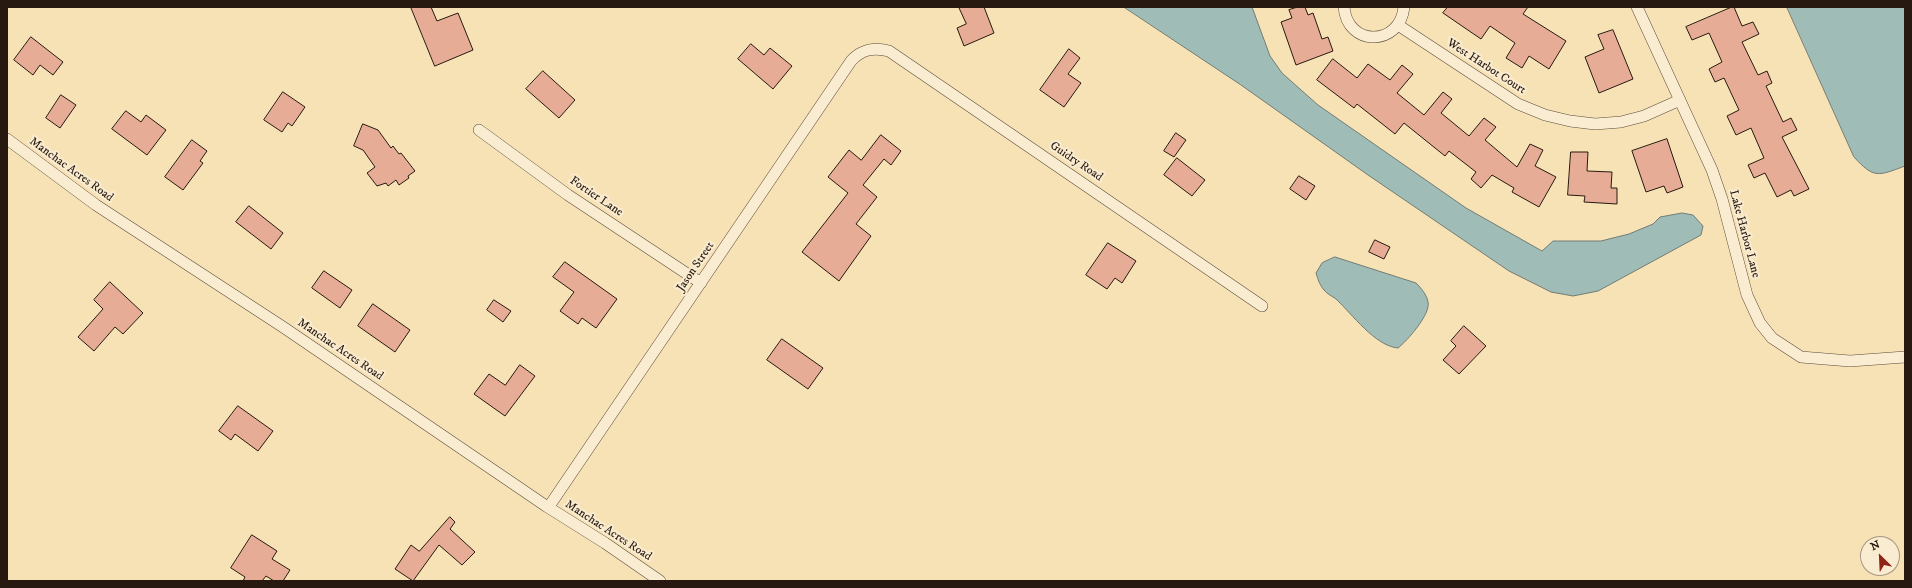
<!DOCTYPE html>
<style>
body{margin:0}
#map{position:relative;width:1912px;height:588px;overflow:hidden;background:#f7e2b6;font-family:"IM FELL DW Pica",serif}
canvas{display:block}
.frame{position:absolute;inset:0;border:8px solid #271910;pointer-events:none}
.north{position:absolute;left:1860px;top:536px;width:40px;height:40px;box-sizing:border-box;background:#faecd0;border:1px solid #a69883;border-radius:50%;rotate:336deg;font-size:11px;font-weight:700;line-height:16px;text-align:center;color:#271910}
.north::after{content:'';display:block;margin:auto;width:14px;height:18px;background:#8f2418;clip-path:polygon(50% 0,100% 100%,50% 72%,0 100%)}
</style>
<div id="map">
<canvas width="1912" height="588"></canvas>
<div class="frame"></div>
<div class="north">N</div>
</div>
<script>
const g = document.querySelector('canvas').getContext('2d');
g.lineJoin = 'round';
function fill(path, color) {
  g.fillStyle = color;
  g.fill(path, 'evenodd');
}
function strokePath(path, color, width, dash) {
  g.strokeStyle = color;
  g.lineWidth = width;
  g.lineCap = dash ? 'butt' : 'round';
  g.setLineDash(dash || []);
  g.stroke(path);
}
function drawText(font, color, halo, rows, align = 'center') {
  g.font = font + ' "IM FELL DW Pica",serif';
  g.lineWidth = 4;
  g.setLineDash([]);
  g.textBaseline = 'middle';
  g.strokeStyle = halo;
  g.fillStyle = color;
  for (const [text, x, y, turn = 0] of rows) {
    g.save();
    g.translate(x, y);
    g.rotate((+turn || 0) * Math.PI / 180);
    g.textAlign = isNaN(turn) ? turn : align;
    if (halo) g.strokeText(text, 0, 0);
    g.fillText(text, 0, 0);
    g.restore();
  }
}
const water = new Path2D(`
 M1124,7H1252L1270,56L1282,73L1318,105L1466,208L1542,251L1553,241H1601L1629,234L1653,224L1660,217L1682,213L1693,215L1703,226L1701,235L1598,291L1573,296L1551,292L1509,271L1368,175L1241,85Z
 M1787,7H1905V166C1878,176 1874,179 1854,157Z
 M1335,257L1416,283C1421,288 1427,295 1428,302C1431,314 1407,341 1398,348C1375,346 1352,314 1336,299C1332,296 1327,294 1324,290C1319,284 1318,279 1316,273L1322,263Z`);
const building = new Path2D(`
 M411,7H431L437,21L458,13L473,50L435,66Z
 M959,7H984L994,33L964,46L957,28L966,24Z
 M1298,7H1305L1308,15L1313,13L1322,39L1328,37L1333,51L1296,65L1281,22L1292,18L1289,10Z
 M1448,7H1528L1523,14L1566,41L1549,69L1529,56L1522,68L1506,58L1515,43L1490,26L1481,39L1443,13Z
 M1732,7H1734L1742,26L1753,22L1759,34L1742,42L1758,75L1767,71L1772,83L1766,86L1783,122L1791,118L1797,130L1782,137L1809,189L1794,196L1791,190L1777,197L1765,173L1754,178L1748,165L1764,158L1751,128L1736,135L1727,116L1739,110L1724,78L1715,82L1709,69L1722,62L1709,33L1692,40L1686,27Z
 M1613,30L1633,79L1599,93L1585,57L1604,49L1598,35Z
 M31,37L63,62L53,75L40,65L33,75L14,60Z
 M751,44L764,55L770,48L792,66L773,89L738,59Z
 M1069,49L1080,58L1068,74L1081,83L1064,107L1040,90Z
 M1333,59L1357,78L1368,64L1390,80L1402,65L1413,74L1397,93L1424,115L1443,92L1452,99L1441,113L1469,136L1484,118L1496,127L1485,140L1517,167L1530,144L1543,150L1535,166L1556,177L1539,207L1512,192L1514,188L1492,175L1481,188L1471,179L1476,172L1449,151L1445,156L1404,123L1395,134L1357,104L1354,108L1317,80Z
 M543,71L575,100L559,118L526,89Z
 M283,92L305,107L292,126L288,123L282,132L264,120Z
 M61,95L76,105L60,128L46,118Z
 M126,111L141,122L146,115L166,130L147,155L112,129Z
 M363,124L378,130L391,148L393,146L399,154L401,153L415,171L408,176L409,178L399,185L396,180L388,186L386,183L377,186L367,173L375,167L363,150L354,146Z
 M1176,133L1186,140L1174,157L1164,151Z
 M881,135L901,151L891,165L884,159L863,185L877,197L856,224L871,236L839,281L802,252L848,193L828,177L849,150L861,160Z
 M1667,139L1683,187L1667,193L1664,186L1646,192L1632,151Z
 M192,140L207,151L200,161L203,163L183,190L165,177Z
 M1571,152H1588L1587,171L1612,172L1611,188H1617V204L1584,202L1585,196L1568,195Z
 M1177,158L1205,180L1192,196L1164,175Z
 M1299,176L1315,186L1306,200L1290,189Z
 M249,206L283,233L271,249L236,222Z
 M1375,240L1390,247L1384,259L1369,252Z
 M1108,243L1136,261L1122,283L1115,278L1107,289L1086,275Z
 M565,262L617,299L596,328L582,318L578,324L560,311L574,292L553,277Z
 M324,271L352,290L340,308L312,288Z
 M110,282L143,313L123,334L115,327L94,351L78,337L103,309L94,300Z
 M494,300L511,311L503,322L487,310Z
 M373,304L410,330L395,352L358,326Z
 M1464,326L1486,346L1459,374L1443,360L1456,346L1451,341Z
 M782,339L823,368L808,389L767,360Z
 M520,365L535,376L505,416L474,394L489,374L505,385Z
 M238,406L273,431L258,451L235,434L231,440L219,431Z
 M450,517L455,522L450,529L475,552L462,565L439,545L413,581L395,569L411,545L419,551Z
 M252,535L277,551L272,559L290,570L283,581H274L266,576L262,581H243L245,577L231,568Z`);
const minor = new Path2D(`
 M1344,7C1347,47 1400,47 1404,7
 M1637,7L1712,170L1722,199L1747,295L1760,323L1772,338L1801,357L1850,361L1905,357
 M1398,25L1518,104L1545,115L1570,121L1595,124L1621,122L1644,116L1680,100
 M479,130L568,195L701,283
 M7,139L96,205L283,327L546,506L605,543L660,581
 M546,506L550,505L851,61C862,49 874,47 889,51L1262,306`);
const streetNames = [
 ["West Harbot Court",1486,67,33],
 ["Guidry Road",1076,162,34],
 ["Manchac Acres Road",71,170,36],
 ["Fortier Lane",596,197,34],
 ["Lake Harbor Lane",1744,234,75],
 ["Jason Street",696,267,-56],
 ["Manchac Acres Road",340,350,34],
 ["Manchac Acres Road",608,531,33]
];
fill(water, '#a0bcb7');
strokePath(water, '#707b74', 1);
fill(building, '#e7ac96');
strokePath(building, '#271910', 1);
strokePath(minor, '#5b4b3a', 12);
strokePath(minor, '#faecd0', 11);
drawText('12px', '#271910', '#faecd0', streetNames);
</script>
